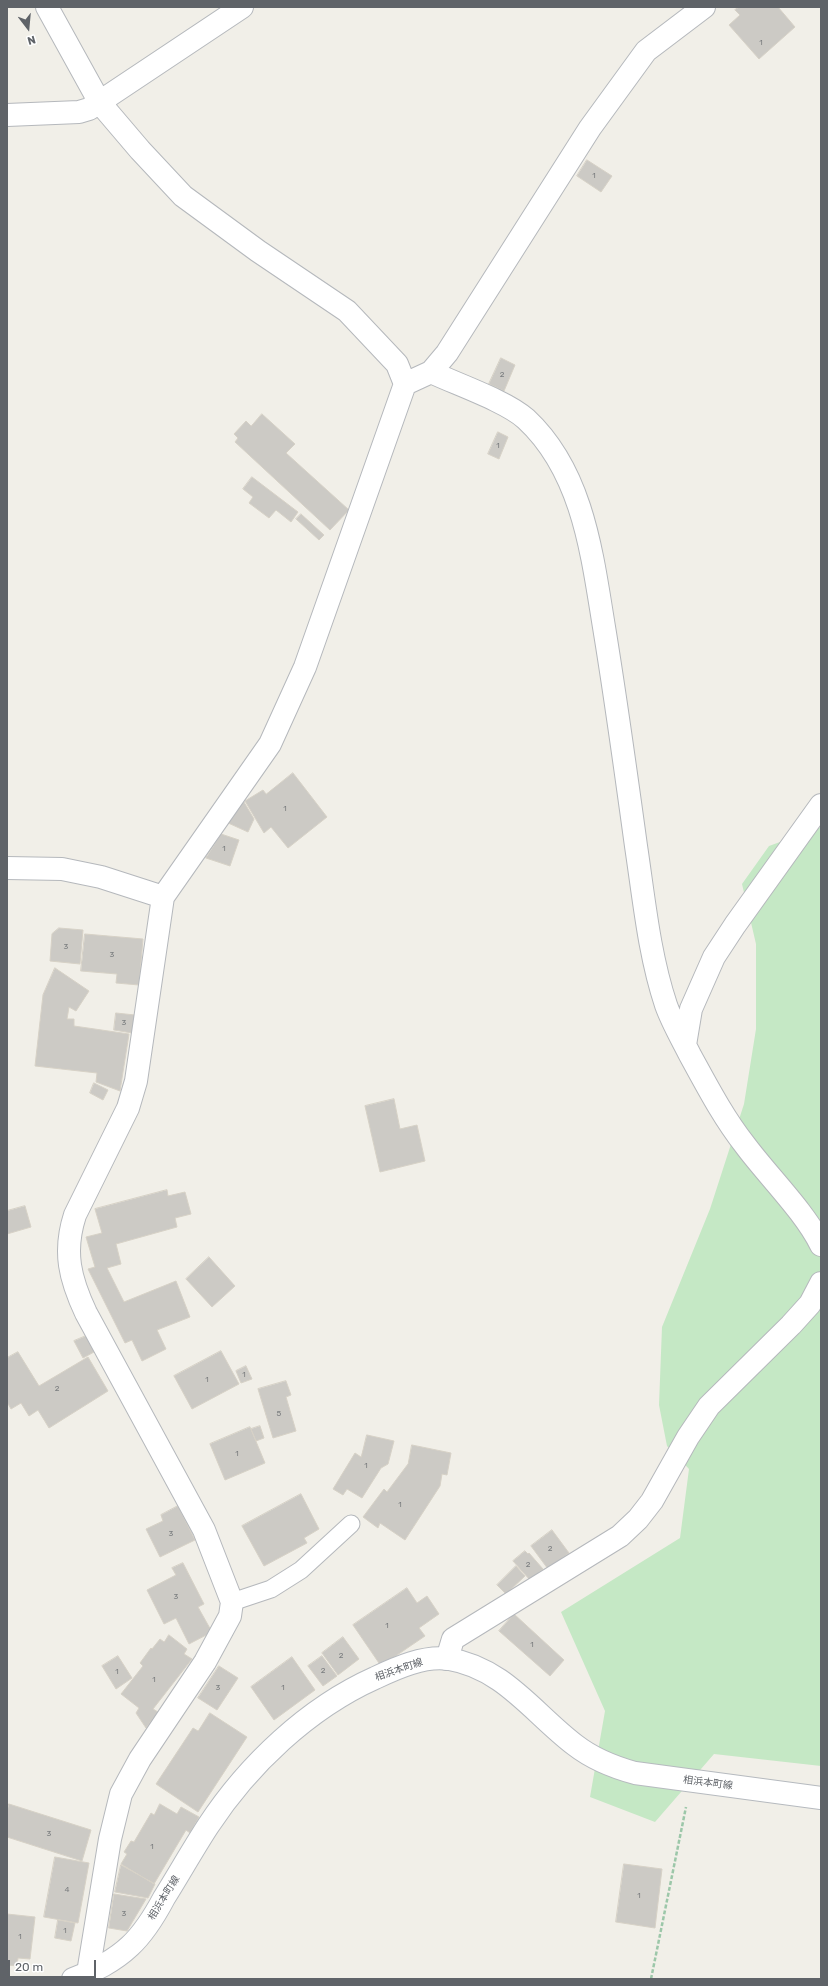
<!DOCTYPE html>
<meta charset="utf-8">
<style>
body{margin:0}
#map{position:relative;width:828px;height:1986px;overflow:hidden;background:#f1efe8;font-family:Rubik,sans-serif}
canvas{display:block}
.frame{position:absolute;inset:0;border:8px solid #5f6368;pointer-events:none}
.north{position:absolute;left:8px;top:8px;width:40px;height:40px;-webkit-text-stroke:3px #fff;paint-order:stroke;rotate:164deg;font-size:11px;font-weight:700;line-height:16px;text-align:center;color:#5f6368}
.north::after{content:'';display:block;margin:auto;width:14px;height:18px;background:#5f6368;clip-path:polygon(50% 0,100% 100%,50% 72%,0 100%)}
.scale{position:absolute;left:8px;top:1960px;width:88px;height:18px;box-sizing:border-box;border:2px solid #5f6368;border-top:0;padding-left:5px;font-size:12px;line-height:14px;white-space:nowrap;color:#5f6368;-webkit-text-stroke:3px #fff;paint-order:stroke}
</style>
<div id="map">
<canvas width="828" height="1986"></canvas>
<div class="frame"></div>
<div class="north">N</div>
<div class="scale">20 m</div>
</div>
<script>
const g = document.querySelector('canvas').getContext('2d');
g.lineJoin = 'round';
function fill(path, color) {
  g.fillStyle = color;
  g.fill(path, 'evenodd');
}
function strokePath(path, color, width, dash) {
  g.strokeStyle = color;
  g.lineWidth = width;
  g.lineCap = dash ? 'butt' : 'round';
  g.setLineDash(dash || []);
  g.stroke(path);
}
function drawText(font, color, halo, rows, align = 'center') {
  g.font = font + ' Rubik,"Noto Sans JP",sans-serif';
  g.lineWidth = 3;
  g.setLineDash([]);
  g.textBaseline = 'middle';
  g.strokeStyle = halo;
  g.fillStyle = color;
  for (const [text, x, y, turn = 0] of rows) {
    g.save();
    g.translate(x, y);
    g.rotate((+turn || 0) * Math.PI / 180);
    g.textAlign = isNaN(turn) ? turn : align;
    if (halo) g.strokeText(text, 0, 0);
    g.fillText(text, 0, 0);
    g.restore();
  }
}
const green = new Path2D(`
 M821,827V1766L714,1754L655,1822L590,1797L605,1711L561,1612L680,1538L689,1469L667,1446L659,1405L662,1327L710,1209L744,1104L756,1029V944L742,884L769,846Z`);
const building = new Path2D(`
 M739,7H778L795,27L759,59L729,25L740,15L735,10Z
 M587,160L612,176L601,192L577,176Z
 M501,358L515,365L504,391L489,384Z
 M262,414L295,444L286,453L349,510L330,530L235,442L238,438L234,434L246,421L251,426Z
 M498,432L508,437L499,459L488,454Z
 M252,477L298,512L291,522L276,510L269,518L249,503L253,497L243,489Z
 M301,514L324,535L319,540L296,519Z
 M293,773L327,817L288,848L271,827L264,833L245,801L263,790L266,794Z
 M244,802L254,819L248,832L226,822Z
 M221,834L239,840L230,866L206,858Z
 M59,928L83,930L80,964L50,961L52,934Z
 M85,934L143,939L139,985L116,983L117,974L81,971Z
 M55,968L89,991L76,1011L69,1007L67,1019H74V1026L129,1034L120,1091L96,1082L97,1073L35,1066L43,995Z
 M116,1013L135,1015L132,1033L114,1030Z
 M94,1083L108,1090L103,1100L90,1093Z
 M394,1099L400,1129L417,1125L425,1161L380,1172L365,1106Z
 M167,1190L168,1196L185,1192L191,1214L175,1218L177,1227L116,1244L121,1264L107,1268L124,1302L176,1281L190,1317L157,1330L166,1349L142,1361L132,1340L125,1343L88,1269L95,1267L86,1237L102,1233L95,1209Z
 M25,1206L31,1227L7,1234V1211Z
 M209,1257L235,1286L212,1307L186,1279Z
 M86,1336L94,1352L83,1358L74,1341Z
 M221,1351L239,1384L192,1409L174,1376Z
 M18,1352L39,1386L88,1357L108,1391L49,1428L38,1410L29,1416L21,1403L11,1409L7,1402V1358Z
 M246,1366L252,1379L241,1383L236,1371Z
 M286,1381L291,1395L286,1397L296,1431L273,1438L258,1389Z
 M260,1426L264,1438L256,1441L251,1429Z
 M250,1427L265,1463L225,1480L210,1444Z
 M367,1435L394,1441L388,1464L381,1468L362,1498L347,1489L343,1495L333,1489L355,1453L361,1457Z
 M412,1445L451,1453L447,1475L442,1474L440,1486L405,1540L380,1523L378,1528L363,1517L384,1489L387,1492L408,1464Z
 M301,1494L319,1529L304,1538L307,1543L264,1566L242,1526Z
 M178,1506L195,1540L160,1557L146,1529L163,1521L161,1515Z
 M552,1530L569,1553L548,1569L531,1546Z
 M525,1551L528,1554L529,1553L543,1569L530,1580L513,1561Z
 M183,1563L204,1604L198,1607L212,1632L189,1644L176,1618L164,1624L147,1590L176,1575L172,1568Z
 M516,1566L525,1576L506,1594L497,1585Z
 M407,1588L417,1603L427,1596L439,1614L419,1628L425,1636L381,1666L353,1625Z
 M514,1614L564,1660L550,1676L499,1631Z
 M169,1635L187,1649L184,1654L192,1659L153,1709L158,1712L146,1728L136,1713L139,1708L121,1694L143,1666L140,1663L151,1648L152,1649L160,1639L164,1642Z
 M343,1637L359,1659L338,1675L322,1653Z
 M118,1656L132,1678L116,1689L102,1666Z
 M322,1656L337,1676L323,1686L308,1666Z
 M292,1657L315,1690L274,1720L251,1687Z
 M219,1666L238,1678L217,1710L198,1698Z
 M210,1713L247,1737L198,1812L156,1784L193,1728L198,1731Z
 M9,1804L91,1830L82,1861L7,1837V1812Z
 M160,1804L177,1814L181,1807L199,1817L190,1833L186,1830L154,1884L121,1864L127,1854L124,1852L131,1841L134,1842L151,1813L154,1815Z
 M55,1857L89,1863L78,1923L44,1917Z
 M624,1864L662,1869L655,1928L616,1922Z
 M121,1865L155,1884L148,1898L115,1892Z
 M114,1894L146,1899L127,1931L109,1928Z
 M7,1914L35,1917L30,1959L18,1958L17,1966L7,1965Z
 M58,1920L75,1923L71,1941L55,1938Z`);
const path = new Path2D(`
 M651,1979L686,1807`);
const service = new Path2D(`
 M232,1602L271,1589L301,1570L351,1524`);
const minor = new Path2D(`
 M47,7L100,103L140,150L183,196L258,251L347,311L397,364L405,384L305,667L270,744L163,897L136,1081L128,1108L75,1215C63,1252 70,1279 86,1313L204,1530L232,1602L230,1616L205,1662L140,1759L121,1794L110,1839L88,1973
 M7,115L79,112L89,109L242,7
 M431,372L447,353L590,128L646,51L704,7
 M405,384L431,372C456,384 506,401 526,419C583,472 592,554 604,627C616,700 626,773 636,846C644,899 649,954 666,1005C672,1022 682,1039 690,1055C707,1086 723,1117 745,1145C768,1176 805,1212 821,1245
 M7,868L62,869L101,877L163,897
 M685,1045L691,1009L714,957L735,925L821,805
 M447,1659L453,1639L620,1536L638,1519L652,1501L688,1437L709,1406L791,1325L810,1304L821,1283`);
const secondary = new Path2D(`
 M73,1979C94,1971 113,1962 130,1946C144,1933 155,1915 164,1898C179,1874 193,1849 208,1826C248,1765 308,1708 375,1678C396,1668 425,1655 449,1659C504,1668 534,1714 575,1745C593,1759 613,1767 635,1773L821,1798`);
const numberNames = [
 ["1",761,43],
 ["1",594,176],
 ["2",502,375],
 ["1",498,446],
 ["1",285,809],
 ["1",224,849],
 ["3",66,947],
 ["3",112,955],
 ["3",124,1023],
 ["1",244,1375],
 ["1",207,1380],
 ["2",57,1389],
 ["5",279,1414],
 ["1",237,1454],
 ["1",366,1466],
 ["1",400,1505],
 ["3",171,1534],
 ["2",550,1549],
 ["2",528,1565],
 ["3",176,1597],
 ["1",387,1626],
 ["1",532,1645],
 ["2",341,1656],
 ["2",323,1671],
 ["1",117,1672],
 ["1",154,1680],
 ["3",218,1688],
 ["1",283,1688],
 ["3",49,1834],
 ["1",152,1847],
 ["4",67,1890],
 ["1",639,1896],
 ["3",124,1914],
 ["1",65,1931],
 ["1",20,1937]
];
const streetNames = [
 ["相浜本町線",399,1670,-19],
 ["相浜本町線",708,1783,7],
 ["相浜本町線",164,1898,-58]
];
fill(green, '#c5e8c5');
fill(building, '#cccac5');
strokePath(building, '#d6d1c6', 1);
strokePath(service, '#b5b8bc', 19);
strokePath(minor, '#b5b8bc', 24);
strokePath(secondary, '#b6babf', 24);
strokePath(path, '#9cc7a9', 2.5, [4, 2]);
strokePath(service, '#fff', 17);
strokePath(minor, '#fff', 22);
strokePath(secondary, '#fff', 22);
drawText('8px', '#7a7d7f', null, numberNames);
drawText('10px', '#5f6368', '#fff', streetNames);
</script>
